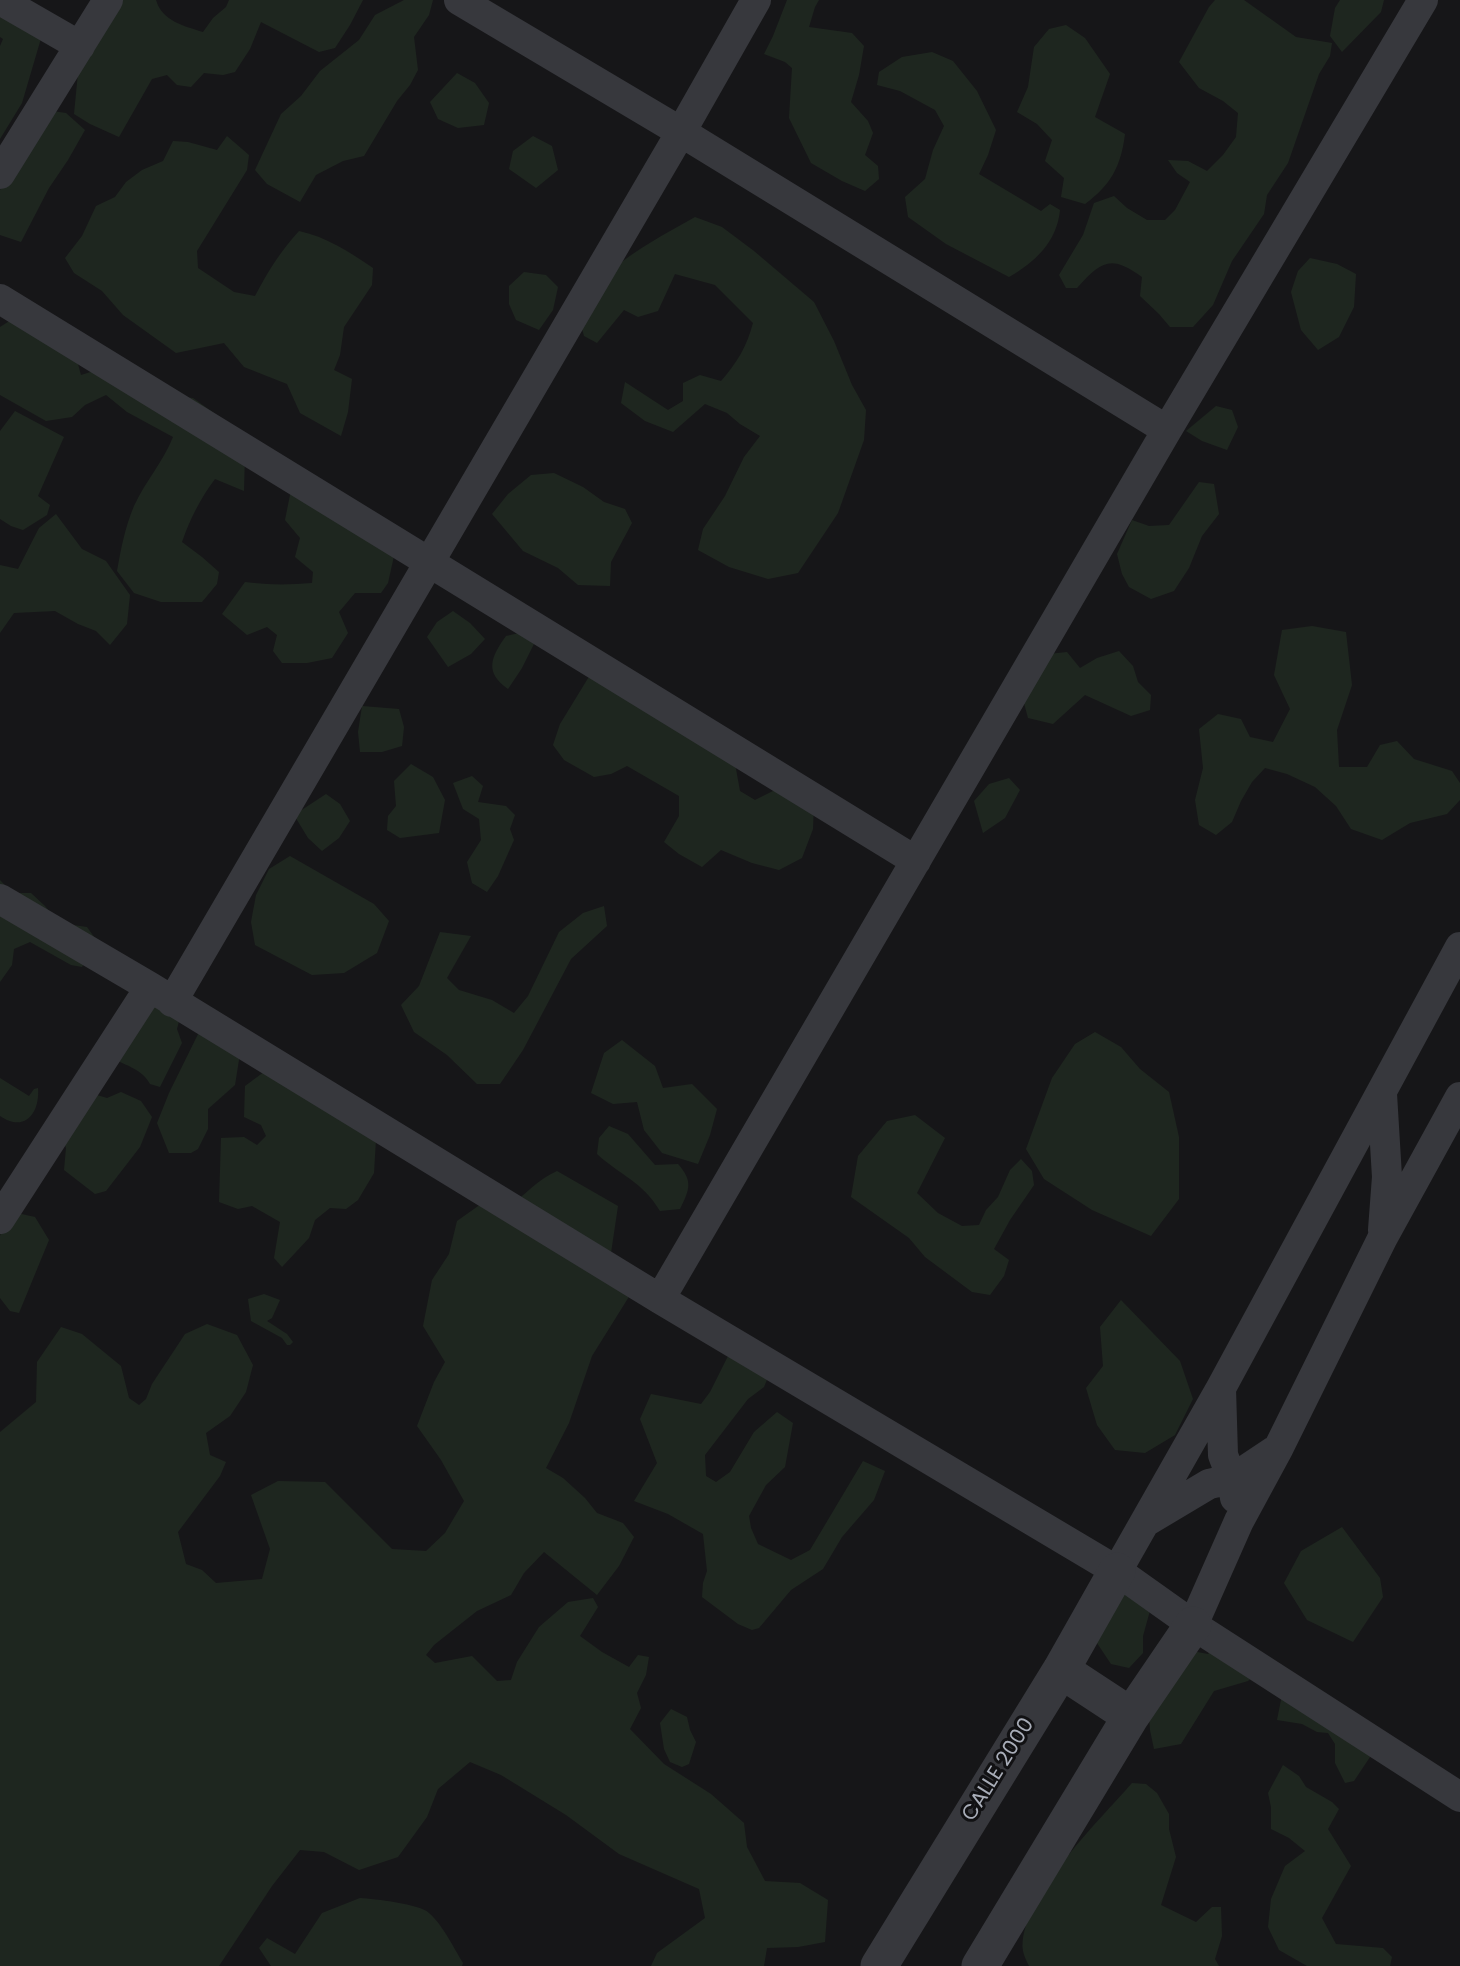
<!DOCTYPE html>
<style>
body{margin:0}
canvas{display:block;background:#161618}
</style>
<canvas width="1460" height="1966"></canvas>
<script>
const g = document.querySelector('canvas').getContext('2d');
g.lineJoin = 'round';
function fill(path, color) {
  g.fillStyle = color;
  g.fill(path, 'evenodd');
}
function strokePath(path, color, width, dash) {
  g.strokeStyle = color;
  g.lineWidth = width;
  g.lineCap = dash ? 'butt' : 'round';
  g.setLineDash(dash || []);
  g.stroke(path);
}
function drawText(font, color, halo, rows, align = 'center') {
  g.font = font + ' Poppins,sans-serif';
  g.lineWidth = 6;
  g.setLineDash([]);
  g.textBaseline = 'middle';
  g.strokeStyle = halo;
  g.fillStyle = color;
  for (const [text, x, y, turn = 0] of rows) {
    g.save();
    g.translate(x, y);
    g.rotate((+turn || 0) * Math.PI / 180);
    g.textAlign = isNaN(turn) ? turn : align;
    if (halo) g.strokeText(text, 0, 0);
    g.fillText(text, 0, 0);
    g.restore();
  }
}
const green = new Path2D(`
 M120,0H156C162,21 184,26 203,32L213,18L226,7L229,0H363L350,25L335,48L319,52L261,22L250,49L235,72L223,75L204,73L191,87L177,85L167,75L152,79L119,137L90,124L74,114L78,73Z
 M404,0H433L429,15L414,37L418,70L410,85L397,101L364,156L343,161L316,175L300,202L267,184L255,170L281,114L301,96L320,71L359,40L375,15Z
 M787,0H819L815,7L809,27L852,33L864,46L859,75L851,102L868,121L873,133L865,155L878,166L879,179L865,191L842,181L811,163L789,118L792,68L785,62L764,54L773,36Z
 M1215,0H1244L1296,37L1332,43L1330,56L1319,74L1288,163L1267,195L1264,214L1232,261L1213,305L1193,327H1170L1159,314L1140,296L1142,277C1111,254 1101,261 1077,288H1066L1059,275L1083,235L1094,203L1114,196L1127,208L1147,220H1165L1175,210L1190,182L1177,173L1168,160L1188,161L1207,171L1223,155L1236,137L1238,113L1223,101L1199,88L1179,62L1209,7Z
 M1340,0H1384L1381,12L1342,52L1330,36L1335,8Z
 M0,11L42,35L22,103L0,139V46L3,39L0,37Z
 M1066,25L1085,38L1110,74L1095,117L1125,134C1121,166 1111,185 1085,204L1061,197L1064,178L1045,161L1052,140L1037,124L1017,112L1028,87L1034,47L1049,29Z
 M932,52L953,61L977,91L996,130L988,155L979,174L1041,211L1050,204L1060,210C1057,242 1035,262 1009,277L946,244L908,217L905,197L925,179L933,150L944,126L935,110L900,91L877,85L879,72L902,57Z
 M457,73L475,83L489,103L484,125L458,128L438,119L430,102Z
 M52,111L66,113L85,130L68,160L49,188L21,242L0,235V190L8,173Z
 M227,136L249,155L247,170L197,251L198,268L234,292L255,296C268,271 280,252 299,231C327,237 349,252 373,268L372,285L344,327L340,355L334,370L352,379L348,412L341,436L300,413L287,384L244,367L224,343L176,353L123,315L102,291L74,273L65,258L82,236L96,206L115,197L126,182L142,170L163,161L173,141L188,142L217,150Z
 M533,136L552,146L558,170L536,188L509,169L513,151Z
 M695,217L722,227L754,251L814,302L834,341L852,385L866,410L864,440L838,513L798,573L768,579L729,567L698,550L703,529L725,496L744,457L760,436L740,424L727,413L705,404L673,432L645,421L621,403L625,382L668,410L683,401V383L700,375L721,381C737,363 747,346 753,323L715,285L675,274L658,311L638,317L624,310L597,343L584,336L578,314C583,305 589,294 596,286C622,256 660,237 695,217Z
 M1310,258L1337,264L1356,274L1354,307L1339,337L1318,350L1301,330L1291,292L1298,271Z
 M524,272L546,275L558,287L553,310L539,330L516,320L509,304V286Z
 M19,315L73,346L81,375L106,367L151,393L193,398L239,431L245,453L244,491L215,479C200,499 190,519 182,542L202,557L219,572L217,584L202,602H161L134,593L117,571C121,549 125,527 134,506C145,482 163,462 173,437L127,412L106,395L85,405L72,417L46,421L0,395V327Z
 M1216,406L1232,410L1238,427L1227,450L1202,441L1186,431Z
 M15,411L64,437L38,496L50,505L47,515L23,530L11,526L0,519V431Z
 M554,473L583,487L604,502L625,509L632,523L611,562L610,586L578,585L558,568L523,551L492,514L508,494L531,475Z
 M305,479L394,556L388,583L381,593H355L339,612L348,633L332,658L307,663H282L273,651L277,635L267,627L247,635L222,614L245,582C267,585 289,585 312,583L313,572L295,557L300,538L285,520L290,495Z
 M1199,482L1214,484L1219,514L1202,536L1189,568L1174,591L1151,599L1129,587L1122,574L1117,554L1132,520L1149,526L1169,525Z
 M56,514L82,549L106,561L130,595L127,624L110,645L96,631L78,624L55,611L14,613L0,633V565L18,569L39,528Z
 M453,611L470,623L485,639L471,654L448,667L427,637L437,622Z
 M1312,626L1346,632L1352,685L1337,730L1339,767H1367L1380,745L1397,741L1414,759L1452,771L1460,783V800L1447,814L1410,823L1382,840L1351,829L1336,806L1315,787L1287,774L1265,768L1252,782L1241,801L1232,822L1216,835L1199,825L1195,800L1203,768L1199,729L1218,714L1241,719L1250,737L1273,742L1290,709L1274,675L1282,630Z
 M519,633L534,644L522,668L508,689C484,672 491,657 506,636Z
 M1119,651L1133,666L1138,682L1151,695L1150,710L1131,716L1085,695L1053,724L1028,718L1020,688L1039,655L1067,652L1080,668L1097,658Z
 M590,675L734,758L740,791L755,800L785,785L814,802L813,829L802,858L779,870L752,863L721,850L702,867L679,854L664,842L679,816V796L627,766L611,774L594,777L564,760L553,745L560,724Z
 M362,706L399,709L404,727L402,746L382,752H360L358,732Z
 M411,764L433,777L445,800L439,833L400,838L387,830L388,816L396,806L394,781Z
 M472,776L483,786L478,802L506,806L515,815L510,829L514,840L498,876L487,892L472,883L467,862L481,840L479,819L463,809L453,783Z
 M1009,778L1020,790L1005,818L983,833L974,801L989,784Z
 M326,794L340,804L350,821L339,838L322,851L308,838L294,815Z
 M290,856L374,904L389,921L377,953L344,973L312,975L255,945L251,922L256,895L269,869Z
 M0,880L12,893H31L45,906L59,923L87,927L97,941L82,967L71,965L30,942L14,949L12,965L0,982Z
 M604,906L607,926L571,959L523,1050L500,1084H477L447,1055L414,1032L401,1005L419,986L440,932L471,936L447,978L459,990L492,1000L514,1013L528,996L559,932L583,913Z
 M157,994L183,1006L177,1029L182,1043L160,1087L150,1084C143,1070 126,1065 113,1059Z
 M202,1026L242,1041L235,1085L208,1109V1129L198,1149L191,1153H169L157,1123L169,1093Z
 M1095,1032L1121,1047L1140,1069L1169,1092L1179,1137V1199L1151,1236L1092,1210L1044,1179L1026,1149L1052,1078L1075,1044Z
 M622,1040L655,1066L663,1088L692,1084L717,1109L710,1135L698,1164L662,1153L644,1130L637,1102L613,1104L591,1093L604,1053Z
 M272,1066L376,1139L374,1173L358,1200L346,1209L330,1208L315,1220L309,1238L282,1267L274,1258L280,1222L252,1206L238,1209L219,1202L221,1138L244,1137L257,1145L266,1136L261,1125L244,1117L245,1086Z
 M0,1078L29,1096L34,1089L38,1088C40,1113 25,1133 0,1116Z
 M87,1092L107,1098L121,1092L141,1101L152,1117L140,1147L106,1191L95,1194L64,1170L66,1148L59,1131Z
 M915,1115L945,1138L917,1193L938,1213L962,1226L979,1225L986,1210L998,1197L1010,1170L1021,1159L1032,1171L1034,1185L1010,1220L994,1249L1009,1260L1004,1276L990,1295L972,1292L925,1257L909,1238L851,1197L858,1156L887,1121Z
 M609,1126L628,1134L655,1165L678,1164C693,1181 690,1189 680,1209L660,1211C642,1181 621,1176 597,1154L599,1138Z
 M557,1171L618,1206L611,1253L635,1287L592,1356L569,1423L546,1468L563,1478L585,1498L597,1513L623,1523L634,1537L619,1566L597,1595L544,1552L524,1573L511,1595L477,1611L434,1645L426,1655L435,1663L472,1656L497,1681L511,1680L517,1662L539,1627L568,1602L593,1598L598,1607L580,1636L602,1652L629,1667L638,1655L649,1657L646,1675L637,1693L641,1708L630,1729L664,1764L711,1794L744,1823L747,1847L765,1881L800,1883L828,1900L825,1942L798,1947L767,1948L764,1966H651L657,1953L705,1918L699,1889L619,1854L566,1815L501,1775L470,1762L438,1789L427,1817L398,1857L359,1870L324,1852L300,1850L272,1886L219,1966H0V1432L36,1402L37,1362L61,1327L82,1334L121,1366L129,1398L139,1405L146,1399L152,1384L185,1334L207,1324L237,1335L253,1365L246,1392L230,1416L206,1433L210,1455L226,1462L220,1476L178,1532L186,1564L202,1570L216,1583L262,1579L270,1549L251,1495L278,1481L325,1482L392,1549L426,1551L445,1533L464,1501L441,1460L417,1426L434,1382L445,1362L423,1326L432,1280L449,1254L457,1221L481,1204L507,1208C524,1196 538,1179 557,1171Z
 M8,1211L35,1217L49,1240L19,1313L10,1311L0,1298V1236Z
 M264,1294L280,1300L272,1318L267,1321L287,1334L293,1342L290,1345H287L282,1338L251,1321L248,1299Z
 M1121,1300L1180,1361L1193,1399L1175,1435L1145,1453L1115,1450L1097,1425L1086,1388L1103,1366L1100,1327Z
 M743,1333L771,1370L764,1387L748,1399L705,1455L706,1476L716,1482L730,1472L754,1432L777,1412L793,1423L785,1467L766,1485L749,1516L751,1528L758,1544L791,1560L810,1550L863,1461L885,1471L874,1500L842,1537L823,1569L791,1590L759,1628L752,1630L738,1624L702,1597L703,1583L707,1571L703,1534L668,1514L634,1501L657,1463L640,1419L651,1394L701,1404L710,1392L727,1358Z
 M1342,1527L1380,1578L1383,1597L1353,1642L1307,1620L1284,1583L1301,1551Z
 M1127,1583L1151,1607L1143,1636V1653L1129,1668L1111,1664L1095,1640Z
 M1221,1641L1263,1667L1248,1681L1214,1691L1181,1744L1154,1749L1150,1730L1147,1682L1192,1651L1208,1654Z
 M1283,1690L1372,1754L1354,1781L1345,1783L1335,1763V1744L1328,1733L1317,1732L1302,1724L1277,1720Z
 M671,1709L687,1717L690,1730L696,1742L689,1764L682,1767L670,1762L664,1749L660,1723Z
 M1283,1765L1299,1776L1306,1787L1332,1802L1339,1809L1328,1829L1351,1866L1322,1918L1336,1944L1383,1948L1392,1957L1390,1966H1307L1279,1950L1268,1927L1271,1899L1285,1866L1305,1851L1289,1838L1271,1829V1807L1268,1793Z
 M1132,1783L1146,1784L1157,1793L1169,1814V1829L1176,1857L1161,1905L1196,1922L1212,1907H1221L1222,1936L1215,1959L1219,1966H1029C1027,1962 1024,1956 1023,1951C1017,1900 1100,1820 1132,1783Z
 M360,1898C374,1899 420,1904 429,1913C442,1924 454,1948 463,1963L462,1966H271L259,1948L267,1938L295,1954L322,1913Z`);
const minor = new Path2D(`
 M0,0L80,46
 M459,0L681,132L1167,430
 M0,174L108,0
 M0,299L916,861
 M0,899L150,987L660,1299L1117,1571L1193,1625L1460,1797
 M172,1002L681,132L756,0
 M1382,1094L1387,1177L1383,1230
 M0,1219L150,987
 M660,1299L1167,430L1423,0
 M1221,1389L1223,1455L1232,1479L1235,1498
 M1147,1521L1209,1484L1232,1479L1274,1451
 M1117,1571L1221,1388L1460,947
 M1193,1625L1239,1521L1278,1449L1382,1239L1460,1097`);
const tertiary = new Path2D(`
 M1061,1670L1131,1716
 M879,1966L1061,1670L1117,1571
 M980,1966L1131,1716L1193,1625`);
const streetNames = [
 ["CALLE 2000",999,1770,-58]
];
fill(green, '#1e261f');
strokePath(minor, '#37383d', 30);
strokePath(tertiary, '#37383d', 37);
drawText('21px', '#a8adb8', '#111113', streetNames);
</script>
